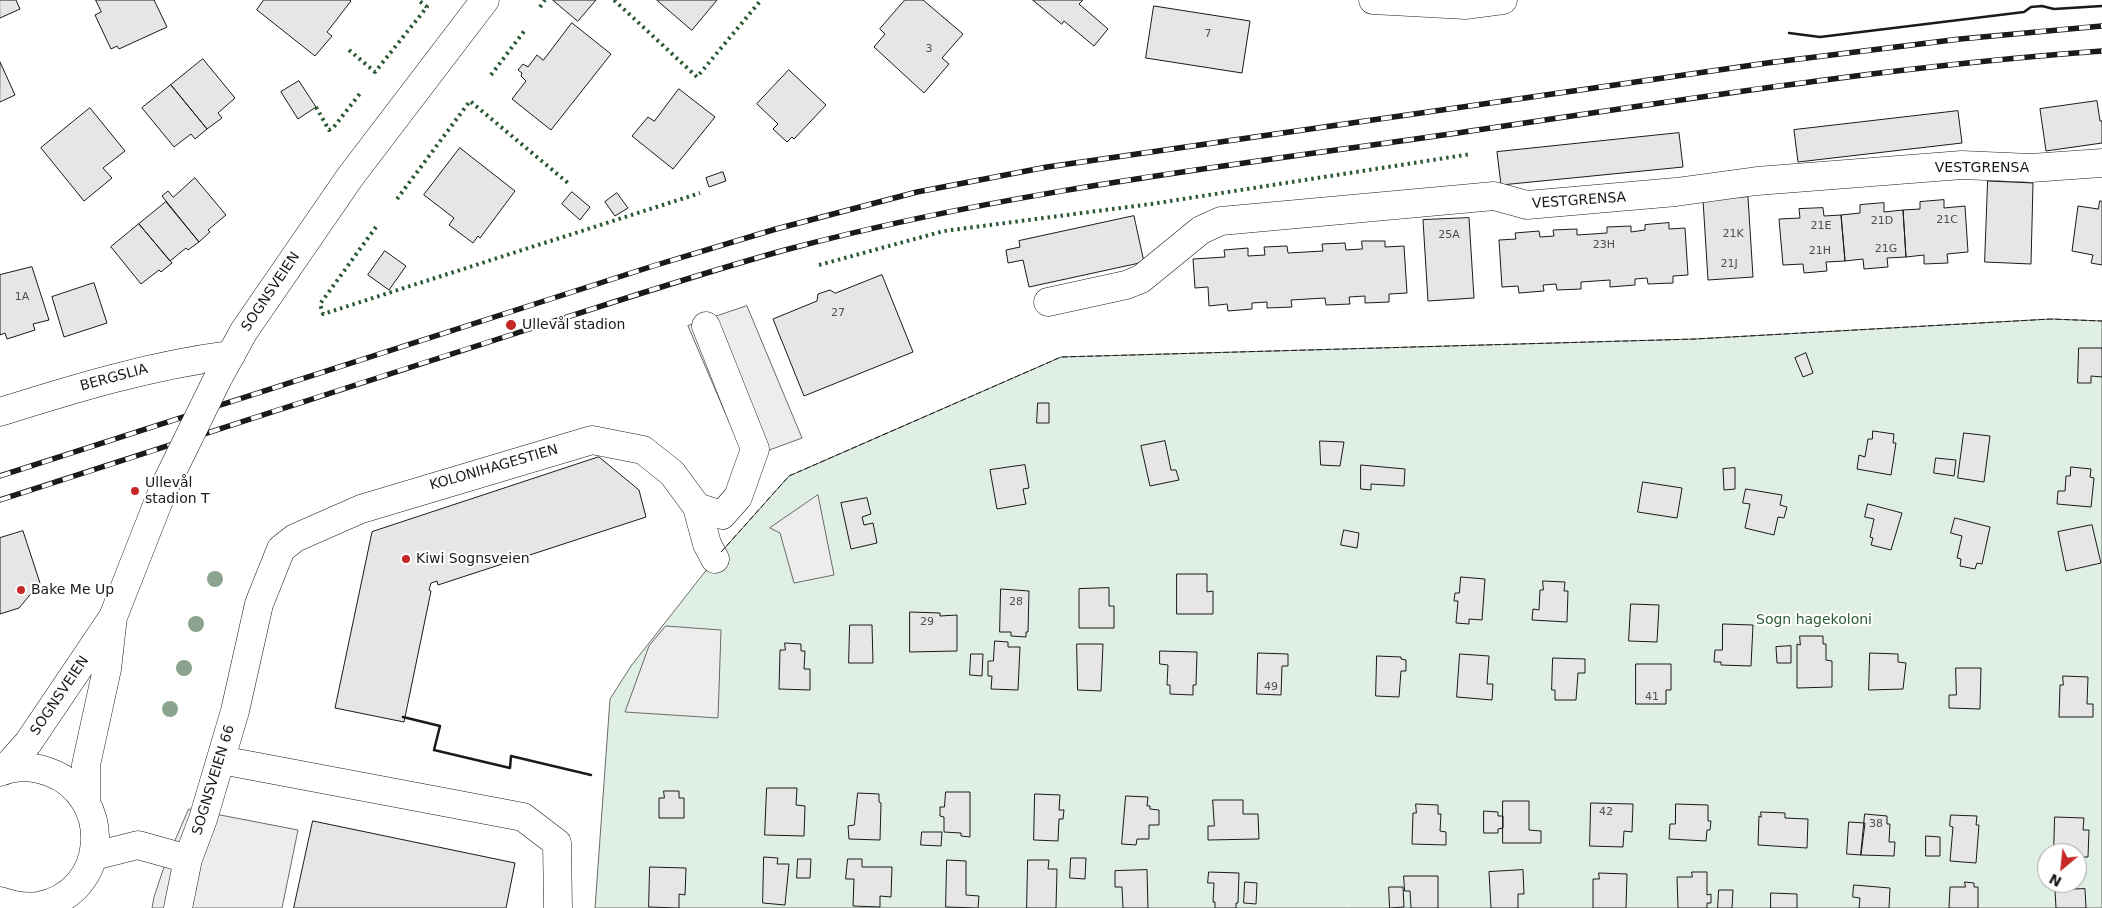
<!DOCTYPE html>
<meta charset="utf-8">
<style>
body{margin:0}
#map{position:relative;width:2102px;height:908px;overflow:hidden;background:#fff;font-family:"DejaVu Sans",sans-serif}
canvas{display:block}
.north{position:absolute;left:2037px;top:843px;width:50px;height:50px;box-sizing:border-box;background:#fff;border:1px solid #a3a3a3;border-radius:50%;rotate:208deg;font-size:14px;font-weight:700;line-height:20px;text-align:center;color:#1a1a1a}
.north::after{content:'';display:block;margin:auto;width:18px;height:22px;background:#c62828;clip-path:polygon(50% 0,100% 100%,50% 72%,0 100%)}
</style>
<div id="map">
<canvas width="2102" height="908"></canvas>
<div class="north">N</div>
</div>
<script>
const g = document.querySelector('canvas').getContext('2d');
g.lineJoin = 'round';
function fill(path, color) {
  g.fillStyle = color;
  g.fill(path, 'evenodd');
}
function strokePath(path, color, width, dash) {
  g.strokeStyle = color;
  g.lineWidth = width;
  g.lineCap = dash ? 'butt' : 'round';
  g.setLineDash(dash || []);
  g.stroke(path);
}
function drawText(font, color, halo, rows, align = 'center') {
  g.font = font + ' "DejaVu Sans",sans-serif';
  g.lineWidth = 4;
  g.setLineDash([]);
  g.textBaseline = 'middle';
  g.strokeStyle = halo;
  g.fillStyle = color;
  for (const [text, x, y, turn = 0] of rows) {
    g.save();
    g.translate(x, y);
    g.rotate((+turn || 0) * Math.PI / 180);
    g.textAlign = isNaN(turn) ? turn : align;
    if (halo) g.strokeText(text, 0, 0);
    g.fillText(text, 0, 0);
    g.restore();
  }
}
const green = new Path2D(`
 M2051,319L2102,321V908H595L610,699L631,666L715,559L789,476L1061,357L1695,339ZM2047,853H2077V883H2047Z`);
const parking = new Path2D(`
 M747,306L802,438L745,459L688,326Z
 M818,495L834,575L794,583L780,533L770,528Z
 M666,626L721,630L718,718L625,712L649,646Z
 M189,809L298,830L282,908H152L154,897L166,861Z`);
const building = new Path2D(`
 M0,0H16L20,9L0,18Z
 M96,0H154L167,27L119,49L117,46L111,49L95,15L101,12Z
 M264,0H350L351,1L327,32L332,36L315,56L257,10Z
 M553,0H596L578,21Z
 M657,0H717L692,30Z
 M905,0H923L963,34L942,58L949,64L924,93L874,47L885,34L880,29Z
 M1033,0H1083L1079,4L1108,29L1094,46L1064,21L1062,24Z
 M1154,6L1250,21L1242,73L1146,58Z
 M572,23L611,54L551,130L512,99L526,81L521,76L522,73L518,70L523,64L528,67L537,55L543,60Z
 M203,59L235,98L218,113L222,118L207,129L171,85Z
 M0,62L15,95L0,102Z
 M789,70L826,105L794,139L792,137L787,142L773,129L778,124L757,104Z
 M299,81L316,107L298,119L281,92Z
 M171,85L207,129L195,139L191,134L174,147L142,108Z
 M679,89L715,117L673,169L632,136L648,117L654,121Z
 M2097,101L2100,121H2102V143L2046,151L2040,109Z
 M90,108L125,151L103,168L112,178L84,201L41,148Z
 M1958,111L1962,143L1798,162L1794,130Z
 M1679,133L1683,167L1501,185L1497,152Z
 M460,148L515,191L480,238L478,236L473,243L449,225L454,218L424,195Z
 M723,172L726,181L709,187L706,178Z
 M195,178L226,215L208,230L210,232L199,242L162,196L168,191L173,197Z
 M1988,181L2033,183L2031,264L1985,262Z
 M572,192L590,207L580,220L562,204Z
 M617,193L628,208L615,216L605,202Z
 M1748,197L1753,277L1708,280L1703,200Z
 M1944,200V208L1965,206L1968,252L1947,254L1948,263L1924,264V255L1906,257L1903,210L1920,209V202Z
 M2100,201H2102V265L2091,263L2093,255L2072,251L2078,206L2098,209Z
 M166,202L199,242L188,250L186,248L170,261L139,224Z
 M1884,203V212L1903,210L1906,257L1887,258L1888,267L1864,269L1863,259L1845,261L1841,215L1860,213V205Z
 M1823,208L1824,216L1841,215L1845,261L1826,262L1827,271L1804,273L1803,264L1783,265L1779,219L1800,218L1799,209Z
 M1134,216L1144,262L1029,287L1023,260L1008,263L1006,250L1020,247L1019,241Z
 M1469,218L1474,298L1428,301L1423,220Z
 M1669,223V229L1685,228L1688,275L1673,276V283L1648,284L1647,278L1635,279V285L1610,287V280L1581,282V289L1557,290L1556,284L1543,285L1544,291L1519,293L1518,286L1502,287L1499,240L1516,239L1515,233L1539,231L1540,237L1554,236L1553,230L1577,229V235L1607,233V227L1631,226V232L1645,230V225Z
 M139,224L172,263L161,272L159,270L141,284L111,247Z
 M1362,241H1385V247L1404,246L1407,293L1389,294V302L1365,303V296L1349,297L1350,304L1326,305L1325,298L1291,300L1292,307L1267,308V302L1252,303V309L1228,311L1227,304L1209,306L1208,287L1195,288L1193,259L1225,257L1224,250L1248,248V256L1265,255L1264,247L1287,246L1288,253L1323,251L1322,244L1345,243L1346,250L1362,249Z
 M385,251L406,266L389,290L368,275Z
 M32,267L49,320L33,324L35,330L7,339L5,333L0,335V275Z
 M882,275L913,352L804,396L773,319L817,301L818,294L830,290L835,293Z
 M94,283L107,323L64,337L52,297Z
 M2079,348H2102V377L2091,376V383H2078Z
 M1806,353L1813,373L1803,377L1795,358Z
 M1038,403H1049V423H1037Z
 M1873,431L1894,434L1893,443H1896L1891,475L1857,469L1859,455L1865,457L1868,439H1872Z
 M1964,433L1990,436L1984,482L1958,478Z
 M1165,441L1171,470H1176L1179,480L1150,486L1141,446Z
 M1320,441L1344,442L1340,466L1321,465Z
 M599,457L639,490L646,517L438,585L437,581L431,583L429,590L431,591L404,722L335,708L372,532Z
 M1936,458L1956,460L1954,476L1934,473Z
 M1025,465L1029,488L1023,489L1026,504L997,509L990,470Z
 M1361,465L1405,469L1404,486L1371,484V490L1361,489Z
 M2071,467L2091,469L2090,477L2094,478L2091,507L2057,504L2058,491H2065L2066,476H2070Z
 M1735,468V489L1724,490L1723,469Z
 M1643,482L1682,488L1677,518L1638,512Z
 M1746,489L1782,495L1780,505L1787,507L1784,518L1778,517L1774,535L1745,528L1750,504L1743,503Z
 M867,498L871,514L862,517L864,525L873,523L877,543L851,549L841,503Z
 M1868,504L1902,513L1891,550L1871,545L1873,538L1870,537L1874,519L1865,517Z
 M1955,518L1990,527L1982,564L1977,563L1975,569L1960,566L1961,559L1957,558L1962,536L1951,533Z
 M2092,525L2101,563L2066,571L2058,532Z
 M1344,530L1359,533L1357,548L1341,545Z
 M23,531L40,583L19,608L0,614V538Z
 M1177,574H1207V592L1213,591V614H1177Z
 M1461,577L1485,579L1482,620L1469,619V624L1456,623L1458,601H1454L1455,593H1459Z
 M1543,581L1565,582L1564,591H1568L1567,622L1532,620L1533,609L1539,610L1540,590H1543Z
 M1109,588V606H1114V628H1079V589Z
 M1001,589L1029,591L1028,632H1026V637L1011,636V632H1000Z
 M1631,604L1659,605L1657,642L1629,641Z
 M910,612L940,613V616L957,615V651L910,652Z
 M1723,624L1753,625L1751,666L1721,665V662H1714L1715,650H1722Z
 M850,625H872L873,663H849Z
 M1800,636H1823V644H1826V660L1832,661V687L1797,688V644L1800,645Z
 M995,641L1008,642V647H1020L1018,690L991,689L992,676H988V661H993Z
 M785,643L801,644V651H805L804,669H810V690L779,689L780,650H785Z
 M1077,644H1103L1101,691L1078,690Z
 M1791,646V663H1777L1776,647Z
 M1160,651L1197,652L1196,685H1193V695L1170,694V685H1167L1168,665L1160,664Z
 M1258,653L1288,654V666H1282L1281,695L1257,694Z
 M1870,653L1898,654V662L1906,663L1903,689L1869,690Z
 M971,654H983L982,676L970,675Z
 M1460,654L1489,656L1487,684H1493L1492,700L1457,697Z
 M1377,656L1401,657V659L1406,660V671H1401L1399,697L1376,696Z
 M1553,658L1585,659V673H1578L1576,700H1555V690H1552Z
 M1636,664H1671V690H1666V704H1636Z
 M1956,668H1981L1980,709L1949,708V695H1956Z
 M2063,676L2088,677L2087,704H2093V717H2059L2060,685H2063Z
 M767,788H797L796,805L805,806L804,836L765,835Z
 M664,791H679V798H684V818H659V798H664Z
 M946,792H970V837L961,836V833L944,832V817L940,816V807H944Z
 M858,793L879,794V802L881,803L880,840L849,839L848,826L854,825Z
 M1035,794L1060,795L1059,810H1064L1063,819H1059L1058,841L1034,840Z
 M1126,796L1148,797L1147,806H1150V809L1159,810V825H1149V839H1137L1136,845L1122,844Z
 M1213,800H1243V814H1258L1259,839L1208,840V826H1214Z
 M1503,801H1529V830L1541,831V843H1503Z
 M1591,803L1633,804L1632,832L1624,831L1623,847L1590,846Z
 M1416,804L1438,805V814H1441L1440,831L1446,832V845L1412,844L1413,813H1416Z
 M1676,804L1708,805V821H1711L1710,830H1707L1706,841L1669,839L1670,824H1675Z
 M1484,811L1498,812V816H1503V828L1498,829V833H1484Z
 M1761,812L1785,813V818L1808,819L1807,848L1758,845L1759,816L1761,817Z
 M1865,814L1887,816V824H1890L1889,842H1895L1894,856L1861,855Z
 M1951,815L1977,816L1976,825H1979L1976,863L1950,861L1953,827L1950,826Z
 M2055,817L2084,818L2083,830H2089L2088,857H2077V853H2054Z
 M313,821L515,863L506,908H294Z
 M1849,822L1865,823L1861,855L1847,854Z
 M922,832H942L941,846L921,845Z
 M1926,836L1940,837V856H1926Z
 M764,857L778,858L777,864H789L785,905L763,903Z
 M1071,858H1086L1085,879L1070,878Z
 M798,859H811L810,878H797Z
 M848,859H862V867H892L891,897L880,896V907L853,906L854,879H846Z
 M947,860L966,861V895L979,896L978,908L946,907Z
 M1028,860H1049L1048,869H1057L1056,908H1027Z
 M650,867L686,868L685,895L679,894V908L649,907Z
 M1147,870L1148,908H1123L1122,887H1115V871Z
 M1523,870L1524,894H1518V908H1491L1489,872Z
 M1209,872L1239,873L1238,903H1236V908H1215V902H1213L1214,883H1208Z
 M1692,872H1707V895L1711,894V903H1707V908H1678L1677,877H1692Z
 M1599,873L1627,874L1626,908H1593V879H1599Z
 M1404,876H1438V908H1411L1410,891H1405Z
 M1245,882L1257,883L1256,904L1244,903Z
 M1965,882L1974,883V887H1978V908H1949L1950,887H1965Z
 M1854,885L1890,888L1889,908H1859L1860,898L1853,897Z
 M1389,887H1403L1404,907L1390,908Z
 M2085,889L2086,908H2056L2055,890Z
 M1719,890H1733L1732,908H1718Z
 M1771,893L1797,894V908H1771Z`);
const minor = new Path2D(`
 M1373,0L1465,5L1503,0
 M1048,302L1126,285L1141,279L1201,230L1221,221L1494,196L1527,205L1676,192L1757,181L1962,165L2031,168L2102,163
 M0,412C76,388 152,365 231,355
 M697,507L722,515L738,497L755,449L706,326
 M221,760L523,817L557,843L558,908
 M94,856L138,845L188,859L203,819L235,711L259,604L281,549L295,538L361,509L592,440L643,450L672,473L697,507L707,544L715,559
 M178,908L188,859`);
const major = new Path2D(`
 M218,378L244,331L350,177L485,0
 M3,771L28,743L111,620
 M0,772C15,766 33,766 49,772C115,796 109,894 38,906C25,908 12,905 0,901
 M86,801V765L107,669L113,617L163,490`);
const rail = new Path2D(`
 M0,476L653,266L776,229L917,192L1047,167L1767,63L1960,39L2102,26
 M0,500C175,444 350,386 526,330C612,303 698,274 785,250C998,193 1218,167 1436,136C1657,104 1879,67 2102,51`);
const majorBridge = new Path2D(`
 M163,490L218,378`);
const hedge = new Path2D(`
 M614,0L697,77L761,0
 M540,7L545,0
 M349,50L375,72L427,7L418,0
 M491,75L525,30
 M316,107L329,130L333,128L362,91
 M397,199L470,101L568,183
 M376,227L320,304L323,314L700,193
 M819,265L944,231L1151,204L1471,154`);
const fence = new Path2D(`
 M721,552L789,476L1061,357L1695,339L2051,319L2102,321`);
const wall = new Path2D(`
 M1789,33L1820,37L2024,12L2031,7L2042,6L2054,9L2102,6
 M403,717L440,726L434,750L510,768L511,756L591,775`);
const trees = [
 [215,579],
 [196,624],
 [184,668],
 [170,709]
];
const markers = [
 [511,325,6,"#c62828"],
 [135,491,5,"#c62828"],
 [406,559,5,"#c62828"],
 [21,590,5,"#c62828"]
];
const numberNames = [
 ["7",1208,34],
 ["3",929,49],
 ["21C",1947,220],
 ["21D",1882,221],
 ["21E",1821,226],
 ["21K",1733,234],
 ["25A",1449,235],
 ["23H",1604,245],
 ["21G",1886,249],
 ["21H",1820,251],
 ["21J",1729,264],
 ["1A",22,297],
 ["27",838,313],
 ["28",1016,602],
 ["29",927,622],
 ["49",1271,687],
 ["41",1652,697],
 ["42",1606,812],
 ["38",1876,824]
];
const streetNames = [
 ["VESTGRENSA",1982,168],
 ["VESTGRENSA",1579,201,-4],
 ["SOGNSVEIEN",271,292,-56],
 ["BERGSLIA",114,378,-15],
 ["KOLONIHAGESTIEN",494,468,-16],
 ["SOGNSVEIEN",60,696,-56],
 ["SOGNSVEIEN 66",214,780,-73]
];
const poiNames = [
 ["Ullevål stadion",522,325],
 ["Ullevål",145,483],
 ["stadion T",145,499],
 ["Kiwi Sognsveien",416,559],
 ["Bake Me Up",31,590]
];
const parkNames = [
 ["Sogn hagekoloni",1814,620]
];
fill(green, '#e0efe3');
strokePath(green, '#6a6a6a', 1);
fill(parking, '#ededed');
strokePath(parking, '#6a6a6a', 1);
fill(building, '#e6e6e6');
strokePath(building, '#1a1a1a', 1);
strokePath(minor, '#1a1a1a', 29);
strokePath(major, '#1a1a1a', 29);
strokePath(minor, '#fff', 28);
strokePath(major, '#fff', 28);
strokePath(rail, '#1a1a1a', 5.5);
strokePath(rail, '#fff', 4, [11]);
strokePath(majorBridge, '#1a1a1a', 29, []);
strokePath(majorBridge, '#fff', 28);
strokePath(hedge, '#2b5a34', 4, [2.5, 4]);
strokePath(fence, '#1a1a1a', 1, [6, 2.5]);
strokePath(wall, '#1a1a1a', 2.5);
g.fillStyle = '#8aa48f';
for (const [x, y] of trees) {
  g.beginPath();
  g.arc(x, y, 8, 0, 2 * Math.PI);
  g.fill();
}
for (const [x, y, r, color] of markers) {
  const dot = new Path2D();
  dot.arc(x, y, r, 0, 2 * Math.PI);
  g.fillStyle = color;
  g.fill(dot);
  strokePath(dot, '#fff', 2);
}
drawText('11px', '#4d4d4d', null, numberNames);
drawText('14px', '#1a1a1a', '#fff', streetNames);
drawText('14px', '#1a1a1a', '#fff', poiNames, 'left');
drawText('14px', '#2b5a34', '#fff', parkNames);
</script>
